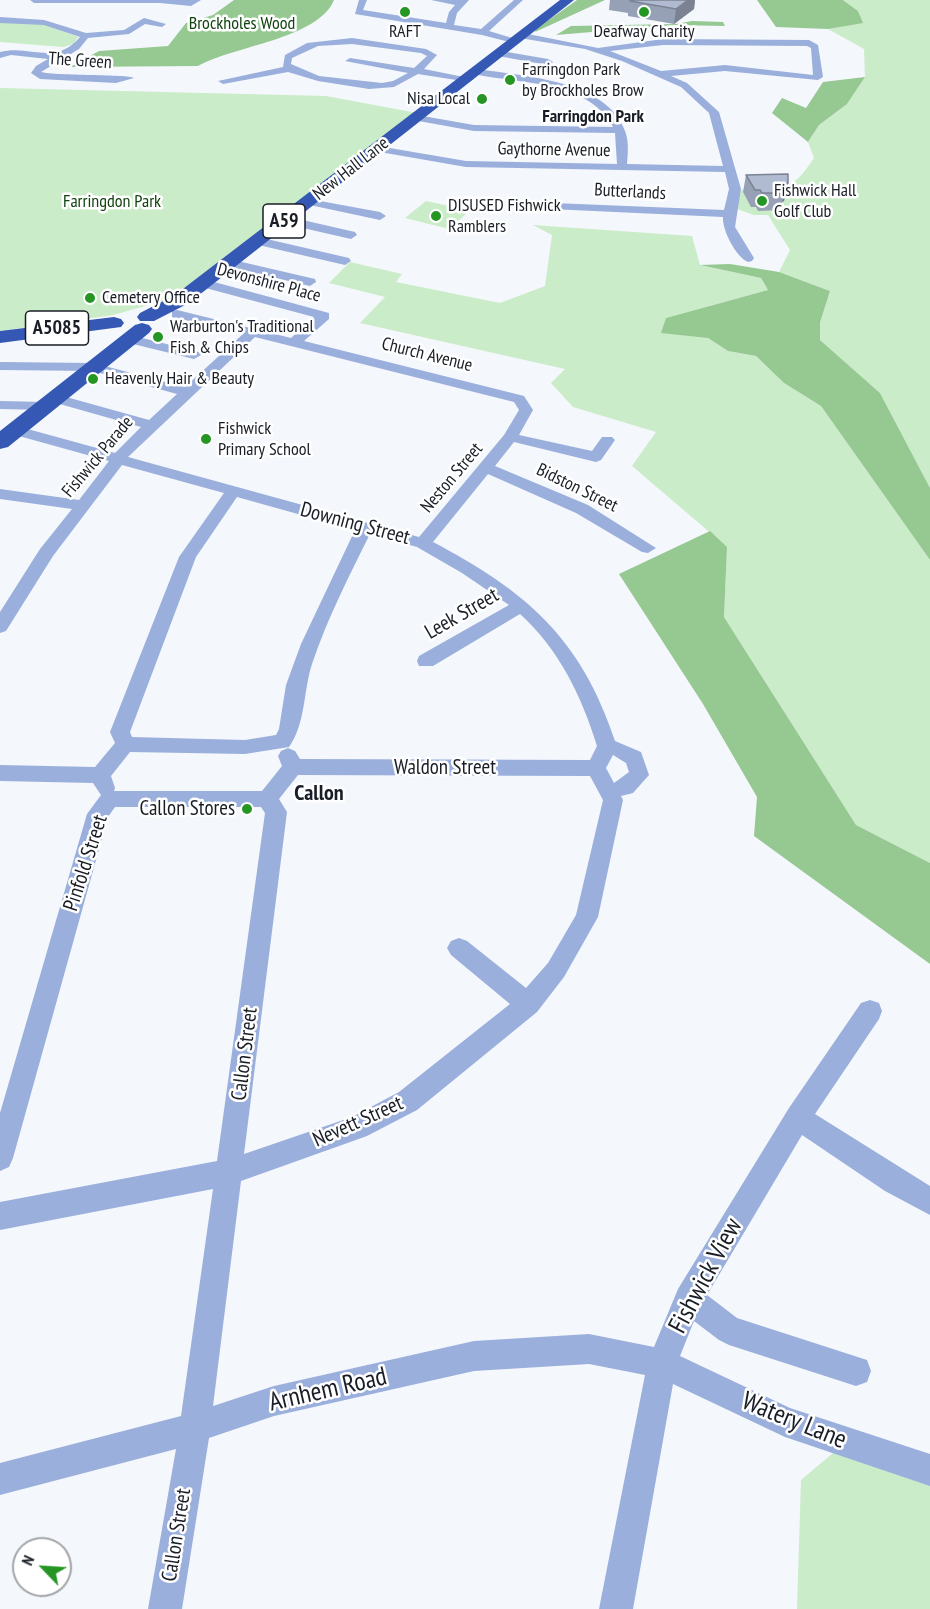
<!DOCTYPE html>
<style>
body{margin:0}
#map{position:relative;width:930px;height:1609px;overflow:hidden;background:#f4f7fc;font-family:"PT Sans Narrow",sans-serif}
canvas{display:block}
.north{position:absolute;left:12px;top:1537px;width:60px;height:60px;box-sizing:border-box;background:#fff;border:2px solid #a3a5a8;border-radius:50%;rotate:295deg;font-size:16px;font-weight:700;line-height:24px;text-align:center;color:#191e26}
.north::after{content:'';display:block;margin:auto;width:21px;height:27px;background:#259624;clip-path:polygon(50% 0,100% 100%,50% 72%,0 100%)}
</style>
<div id="map">
<canvas width="930" height="1609"></canvas>
<div class="north">N</div>
</div>
<script>
const g = document.querySelector('canvas').getContext('2d');
g.lineJoin = 'round';
function fill(path, color) {
  g.fillStyle = color;
  g.fill(path, 'evenodd');
}
function strokePath(path, color, width, dash) {
  g.strokeStyle = color;
  g.lineWidth = width;
  g.lineCap = dash ? 'butt' : 'round';
  g.setLineDash(dash || []);
  g.stroke(path);
}
function drawText(font, color, halo, rows, align = 'center') {
  g.font = font + ' "PT Sans Narrow",sans-serif';
  g.lineWidth = 5;
  g.setLineDash([]);
  g.textBaseline = 'middle';
  g.strokeStyle = halo;
  g.fillStyle = color;
  for (const [text, x, y, turn = 0] of rows) {
    g.save();
    g.translate(x, y);
    g.rotate((+turn || 0) * Math.PI / 180);
    g.textAlign = isNaN(turn) ? turn : align;
    if (halo) g.strokeText(text, 0, 0);
    g.fillText(text, 0, 0);
    g.restore();
  }
}
const green = new Path2D(`
 M843,0H930V488L880,393L820,340L819,322L830,291L779,272L790,250L768,215H754L737,209L741,190C782,190 790,194 814,158L808,142L819,125L847,104L865,77L864,49L828,29L862,22L858,11Z
 M0,21L44,24L78,37L74,44L63,47L0,42Z
 M0,88L326,96L417,113L174,298L113,315L0,331Z
 M426,201L463,209L466,214L449,229L405,218Z
 M533,225L692,236L700,265L761,278L768,290L666,318L708,338L728,351L756,356L784,383L821,406L930,560V863L856,825L724,617L727,547L632,466L656,432L573,407L551,383L565,369L360,323L385,297L329,283L350,262L402,274L396,282L500,303L545,286L552,235Z
 M846,1442L930,1470V1609H797L801,1480Z`);
const forest = new Path2D(`
 M234,0H334C318,39 233,46 198,66L70,67L99,51L168,46L186,23L213,15Z
 M577,0H605L535,32L536,29Z
 M757,0H843L858,11L863,23L828,29L776,27Z
 M692,21L723,22L725,26L675,25L556,35L571,26L676,24Z
 M865,77L847,104L819,125L808,142L772,113L782,98L806,108L823,82Z
 M730,264L779,272L830,291L820,322V340L880,393L930,488V560L821,406L784,383L756,356L728,351L708,338L661,333L666,318L768,290L761,278L700,265Z
 M710,531L727,547L724,617L856,825L930,863V964L754,836L757,797L703,704L619,574Z`);
const minor = new Path2D(`
 M30,0H201L191,6L160,3H34Z
 M359,0H367L363,10L446,23L449,12L455,5L431,0H469L457,13L454,25L481,29L514,0H523L489,31L522,41L517,44L482,35L355,14Z
 M0,17L44,20L86,33L124,30L144,18L166,24L162,27L145,24L129,34L88,38L79,49L41,72C57,76 128,74 134,78L116,83L40,79L31,73L36,66L48,59L11,55L0,58V52C31,44 54,67 80,37L44,25L0,23Z
 M523,33L598,48L663,39L809,40L818,45L823,77L818,80L725,71L671,76L687,83L719,112L741,189L735,227L754,258L752,261L748,262C736,257 722,230 723,217L529,208L523,205L529,202L724,210L729,189L725,172L466,167L374,151L373,149L378,146L466,161L617,164L615,133L474,131L413,120L412,118L417,115L474,125L613,127C589,80 518,84 474,74V70L477,69C523,76 607,80 625,131C629,141 628,153 627,164L723,166L709,113L681,87L622,61L585,49L520,38L519,36ZM663,45L807,46L811,48L813,75L725,65L661,71L610,51Z
 M352,38L426,49L437,55L424,69L474,79L469,82L418,74L394,87L369,89L318,81L288,72L223,84L218,81L283,67L285,55L307,43ZM352,44L421,53L427,56L414,68L350,58L345,61L408,73L393,81L382,83L319,76L291,64L292,58L318,46Z
 M501,51L548,59L553,62L543,72L538,69L542,64L498,56V52Z
 M309,199L380,212L386,216L380,220L305,204V200Z
 M285,216L355,232L357,235L351,239L281,223L279,220Z
 M258,237L349,258L351,261L345,265L254,244V238Z
 M229,259L315,279L316,282L310,286L225,266L223,263Z
 M203,279L329,313V319L304,341L524,396L533,410L519,435L592,451L602,437H612L615,440L601,460L596,462L514,442L495,466L588,505L656,548L648,553L642,552L576,513L488,474L433,542C526,591 581,638 615,741L641,752L649,775L633,793L621,796L623,800L598,917L564,977L537,1012L417,1110L367,1136L241,1181L213,1406L274,1386L474,1341L589,1334L654,1347L678,1289L789,1108L861,1003L870,1000L879,1003L882,1011L879,1019L815,1114L930,1186V1215L885,1191L802,1135L707,1295L737,1318L867,1360L871,1371L867,1382L856,1386L729,1345L719,1340L694,1321L680,1356L790,1408L930,1454V1486L785,1437L673,1384L633,1609H599L645,1375L589,1364L474,1371L274,1416L209,1438L182,1609H148L176,1449L0,1495V1463L181,1416L213,1189L0,1230V1202L217,1161L265,813L261,807H115L108,817L13,1158L9,1167L0,1171V1113L87,814L101,795L93,783L0,781V765L95,767L115,743L110,732L179,557L224,493L122,465L53,556L6,631L0,633V612L40,549L72,509L0,499V489L79,500L109,461L8,433L5,430L8,427L13,425L115,453L141,427L49,401L47,398L49,395H59L149,420L177,394L93,371L0,370V362L93,363L185,387L243,334L172,317V311L177,310L291,338L314,317L198,286L197,283ZM255,337L514,402L519,410L504,435L419,537L128,457ZM237,497L355,530L301,644L286,685L279,729L276,735L245,740L132,737L130,732L196,557ZM370,534L417,547L462,573L509,605L419,656L417,661L419,666H433L520,614C559,649 582,697 597,746L590,760L300,759L295,751L288,748L281,751L278,756L282,766L262,791H114L115,788L111,776L130,752L245,754L289,747C306,723 303,692 312,664C327,619 349,576 370,534ZM613,755L626,763L629,772L614,783L606,768ZM298,775L590,776L603,800L576,915L548,963L526,988L467,941L459,938L451,941L447,948L451,955L510,1004L399,1092L352,1117L244,1154L287,812L279,799Z
 M130,335L199,352L201,355L194,359L125,342V336Z
 M0,401L45,402L52,406L45,410L0,409Z`);
const highway = new Path2D(`
 M560,0H574L189,303L154,321H140L137,317L140,313L175,295Z
 M114,317L121,319L124,323L121,327L0,343V331Z
 M142,323L149,325L152,329L149,333L8,447L0,449V431L135,325Z`);
const wall = new Path2D(`
 M610,0H695L694,9L674,24L628,16V13L609,10Z
 M746,175L788,183L784,201L782,202L781,210L758,211L756,207H751L743,192Z`);
const shadedWall = new Path2D(`
 M688,0H695L694,9L674,24L676,9Z
 M788,183L784,201L782,202L784,193L781,187Z`);
const building = new Path2D(`
 M631,0H688L676,9L630,1Z
 M788,174V183L781,187L784,193H762L760,190H755L746,175Z`);
const markers = [
 [405,12,6,"#259624"],
 [644,12,6,"#259624"],
 [510,80,6,"#259624"],
 [482,99,6,"#259624"],
 [762,201,6,"#259624"],
 [436,216,6,"#259624"],
 [90,298,6,"#259624"],
 [158,337,6,"#259624"],
 [93,379,6,"#259624"],
 [206,439,6,"#259624"],
 [247,809,6,"#259624"]
];
const farParknames = [
 ["Brockholes Wood",242,24],
 ["Farringdon Park",112,202]
];
const farPoinames = [
 ["RAFT",405,32,"center"],
 ["Deafway Charity",644,32,"center"],
 ["Farringdon Park",522,70],
 ["by Brockholes Brow",522,91],
 ["Nisa Local",470,99,"right"],
 ["Fishwick Hall",774,191],
 ["Golf Club",774,212],
 ["DISUSED Fishwick",448,206],
 ["Ramblers",448,227],
 ["Cemetery Office",102,298],
 ["Warburton's Traditional",170,327],
 ["Fish & Chips",170,348],
 ["Heavenly Hair & Beauty",105,379],
 ["Fishwick",218,429],
 ["Primary School",218,450]
];
const farStreetnames = [
 ["The Green",80,61,4],
 ["Gaythorne Avenue",554,150,1],
 ["New Hall Lane",351,169,-38],
 ["Butterlands",630,192,3],
 ["Devonshire Place",269,283,15],
 ["Church Avenue",427,355,14],
 ["Fishwick Parade",98,457,-50],
 ["Neston Street",452,478,-50],
 ["Bidston Street",577,488,26]
];
const farNeighbourhoodnames = [
 ["Farringdon Park",593,117]
];
const shields = [
 [284,221,42],
 [57,328,63]
];
const shieldNames = [
 ["A59",284,221],
 ["A5085",57,328]
];
const streetNames = [
 ["Downing Street",355,524,15],
 ["Leek Street",462,614,-30],
 ["Waldon Street",445,768],
 ["Pinfold Street",86,863,-72],
 ["Callon Street",245,1054,-83],
 ["Nevett Street",358,1122,-24],
 ["Callon Street",177,1535,-81]
];
const poiNames = [
 ["Callon Stores",235,809]
];
const neighbourhoodNames = [
 ["Callon",319,794]
];
const nearStreetnames = [
 ["Fishwick View",706,1276,-62],
 ["Arnhem Road",328,1390,-13],
 ["Watery Lane",794,1421,22]
];
fill(green, '#cbecc8');
fill(forest, '#96c892');
fill(minor, '#9aafdc');
fill(highway, '#3458b4');
fill(wall, '#97a1b5');
fill(shadedWall, '#7b8393');
fill(building, '#b0bbd2');
strokePath(building, '#7b8393', 1.5);
for (const [x, y, r, color] of markers) {
  const dot = new Path2D();
  dot.arc(x, y, r, 0, 2 * Math.PI);
  g.fillStyle = color;
  g.fill(dot);
  strokePath(dot, '#fff', 2);
}
drawText('18px', '#114410', '#fff', farParknames);
drawText('18px', '#191e26', '#fff', farPoinames, 'left');
drawText('18px', '#191e26', '#fff', farStreetnames);
drawText('bold 18px', '#191e26', '#fff', farNeighbourhoodnames);
for (const [x, y, w] of shields) {
  const box = new Path2D();
  box.roundRect(x - w / 2, y - 17, w, 34, 4.5);
  g.fillStyle = '#fff';
  g.fill(box);
  strokePath(box, '#191e26', 1.5);
}
drawText('bold 20px', '#191e26', null, shieldNames);
drawText('21px', '#191e26', '#fff', streetNames);
drawText('21px', '#191e26', '#fff', poiNames, 'right');
drawText('bold 22px', '#191e26', '#fff', neighbourhoodNames);
drawText('26px', '#191e26', '#fff', nearStreetnames);
</script>
